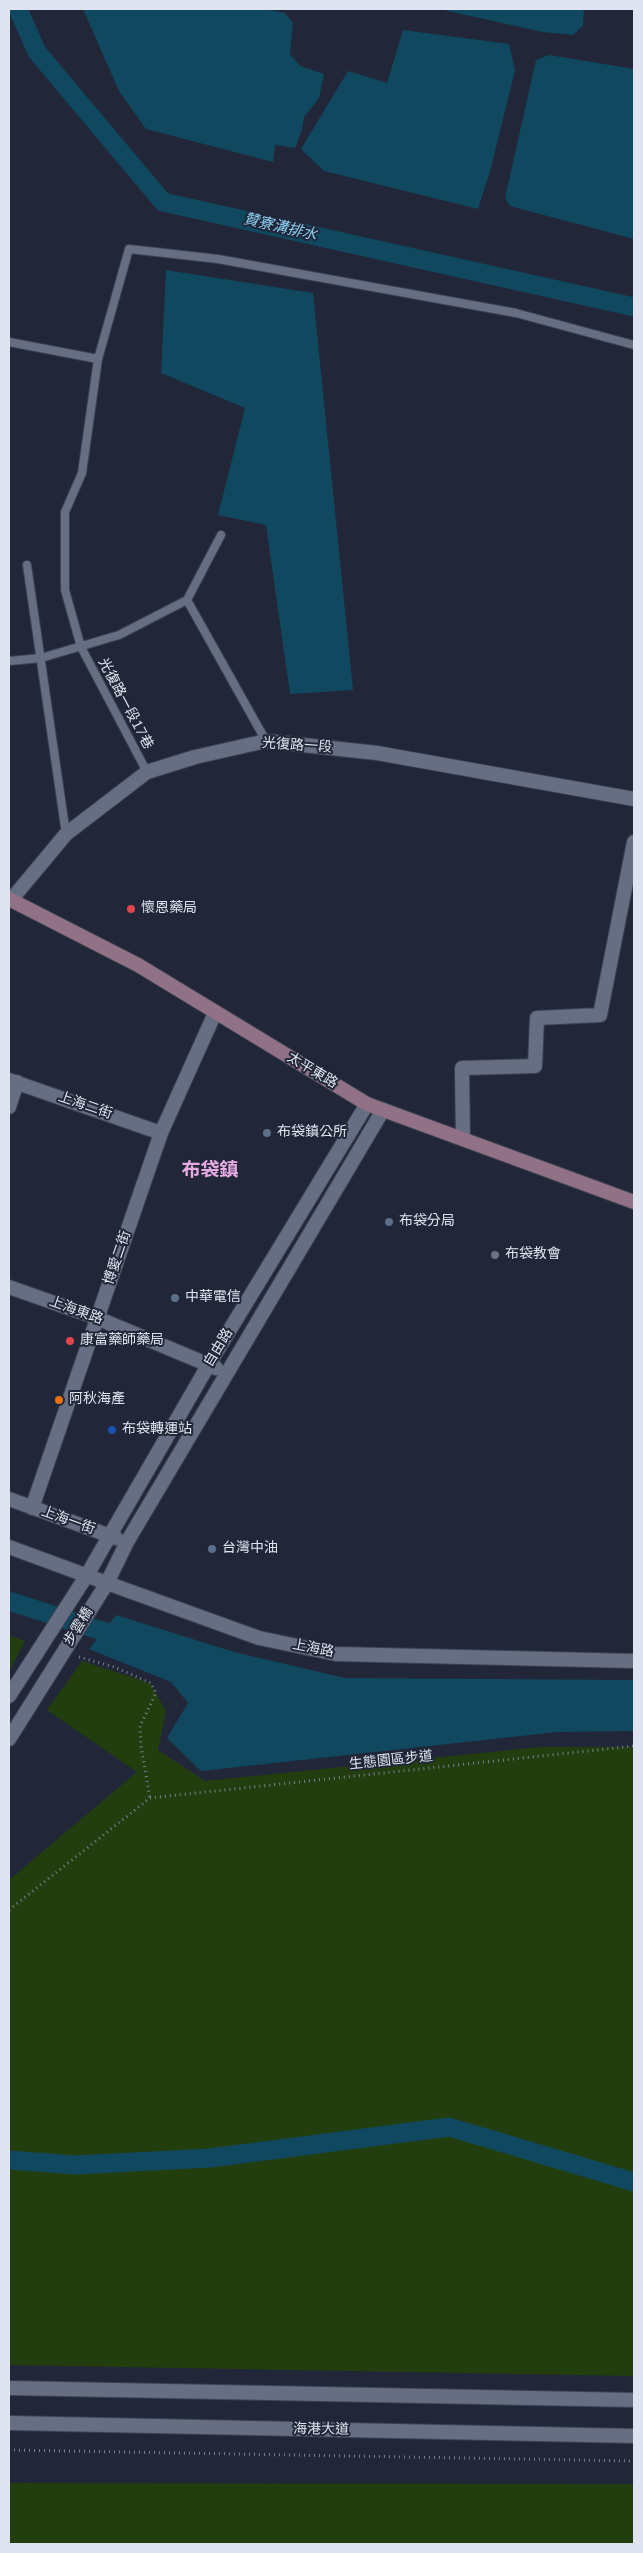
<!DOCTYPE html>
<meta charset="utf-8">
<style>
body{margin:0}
#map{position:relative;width:643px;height:2553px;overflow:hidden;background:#212738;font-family:"Nunito Sans",sans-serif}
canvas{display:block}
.frame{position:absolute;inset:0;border:10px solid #dfe4f0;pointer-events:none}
</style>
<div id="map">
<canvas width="643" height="2553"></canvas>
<div class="frame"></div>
</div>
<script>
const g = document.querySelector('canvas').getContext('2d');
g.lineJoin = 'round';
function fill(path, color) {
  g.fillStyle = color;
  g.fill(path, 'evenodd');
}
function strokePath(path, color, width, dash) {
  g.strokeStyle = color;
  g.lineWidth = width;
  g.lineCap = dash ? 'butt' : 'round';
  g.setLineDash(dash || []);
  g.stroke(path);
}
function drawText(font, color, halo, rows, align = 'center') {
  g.font = font + ' "Nunito Sans","Noto Sans TC",sans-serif';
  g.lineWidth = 4;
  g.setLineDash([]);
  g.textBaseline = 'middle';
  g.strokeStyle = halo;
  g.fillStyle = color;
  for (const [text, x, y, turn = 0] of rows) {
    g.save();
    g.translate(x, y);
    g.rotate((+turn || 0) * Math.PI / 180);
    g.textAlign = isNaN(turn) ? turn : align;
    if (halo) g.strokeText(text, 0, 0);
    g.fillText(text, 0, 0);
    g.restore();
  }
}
const green = new Path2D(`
 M9,1635L25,1641L9,1672Z
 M82,1661L150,1683L166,1711L158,1750L205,1781L540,1747H634V2376L9,2365V1880L137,1772L47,1710Z
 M9,2483L634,2484V2544H9Z`);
const water = new Path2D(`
 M83,9H264L285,13L293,23L290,54L300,66L324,74L319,98L304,117L302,130L295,148L275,145L273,162L146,129L119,91Z
 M439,9H584L583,26L573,35L543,32Z
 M403,30L509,44L515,70L491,168L478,209L324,171L301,149L348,71L387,83Z
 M549,55L634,69V239L510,206L505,198L536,60Z
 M166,270L313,293L353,690L290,694L266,525L218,515L245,408L161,373Z
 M116,1615L234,1652L345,1678L634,1680V1731L558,1732L201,1771L167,1738L188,1703L171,1682L89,1649Z`);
const canal = new Path2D(`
 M18,9L37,52L163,202L634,307
 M9,1601L127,1639
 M9,2160L76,2165L210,2158L449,2127L634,2182`);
const path = new Path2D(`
 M79,1657L114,1667L151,1683L156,1693L140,1726L141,1746L150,1798
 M9,1910L150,1798L634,1746
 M9,2450L634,2461`);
const service = new Path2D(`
 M9,342L98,359
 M27,565L66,834
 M187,600L266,741
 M9,661L41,658L119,635L187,600L221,535
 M147,772L81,647L65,590V512L82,473L98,359L129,249L218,259L516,313L634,345`);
const minor = new Path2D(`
 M11,900L66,834L147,772L195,757L266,741L377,753L634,799
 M9,1080L161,1133
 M9,1107L17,1082
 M463,1139L462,1068L535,1066L537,1018L600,1015L634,842
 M9,1287L97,1318L216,1368
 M9,1499L116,1538
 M32,1508L161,1133L215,1013
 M107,1583L259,1638L336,1654L634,1661
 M9,1696L87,1575L209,1364L367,1104
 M9,1739L107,1583L127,1542L383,1110
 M9,2388L634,2400
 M9,2423L634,2436`);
const tertiary = new Path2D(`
 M9,1547L107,1583`);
const secondary = new Path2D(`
 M9,899L138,965L367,1104L634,1202`);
const markers = [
 [131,909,5,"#e0444e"],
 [267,1133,5,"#5c6f8a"],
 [389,1222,5,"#5c6f8a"],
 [495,1255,5,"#6b7280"],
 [175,1298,5,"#5c6f8a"],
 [70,1341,5,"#e0444e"],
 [59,1400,5,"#e8710a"],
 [112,1430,5,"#1a4fb4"],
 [212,1549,5,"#5c6f8a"]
];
const streetNames = [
 ["光復路一段17巷",125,704,62],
 ["光復路一段",297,746,4],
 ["太平東路",312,1071,31],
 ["上海二街",85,1106,19],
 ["博愛二街",118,1258,-71],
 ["上海東路",76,1311,20],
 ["自由路",219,1348,-59],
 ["上海一街",68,1521,20],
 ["步雲橋",79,1627,-58],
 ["上海路",313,1649,11],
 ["生態園區步道",391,1761,-6],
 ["海港大道",321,2430,1]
];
const poiNames = [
 ["懷恩藥局",141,909],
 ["布袋鎮公所",277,1133],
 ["布袋分局",399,1222],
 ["布袋教會",505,1255],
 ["中華電信",185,1298],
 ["康富藥師藥局",80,1341],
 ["阿秋海產",69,1400],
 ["布袋轉運站",122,1430],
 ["台灣中油",222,1549]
];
const waterNames = [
 ["贊寮溝排水",280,228,13]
];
const districtNames = [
 ["布袋鎮",210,1171]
];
fill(green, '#233e0e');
fill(water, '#10485f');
strokePath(canal, '#10485f', 19);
strokePath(service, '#3d4251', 10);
strokePath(minor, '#3d4251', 16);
strokePath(tertiary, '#3d4251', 16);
strokePath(secondary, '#3d4251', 16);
strokePath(path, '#7a7f8e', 3, [1, 4]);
strokePath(service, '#666e83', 8);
strokePath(minor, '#666e83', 14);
strokePath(tertiary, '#666e83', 14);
strokePath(secondary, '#907185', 14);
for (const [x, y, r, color] of markers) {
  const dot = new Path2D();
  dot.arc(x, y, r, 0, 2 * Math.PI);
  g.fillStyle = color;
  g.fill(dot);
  strokePath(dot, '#212738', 2);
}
drawText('14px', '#dfe4f0', '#212738', streetNames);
drawText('14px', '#dfe4f0', '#212738', poiNames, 'left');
drawText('italic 15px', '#8cd2f5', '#212738', waterNames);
drawText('bold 19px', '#e6abe2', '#212738', districtNames);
</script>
